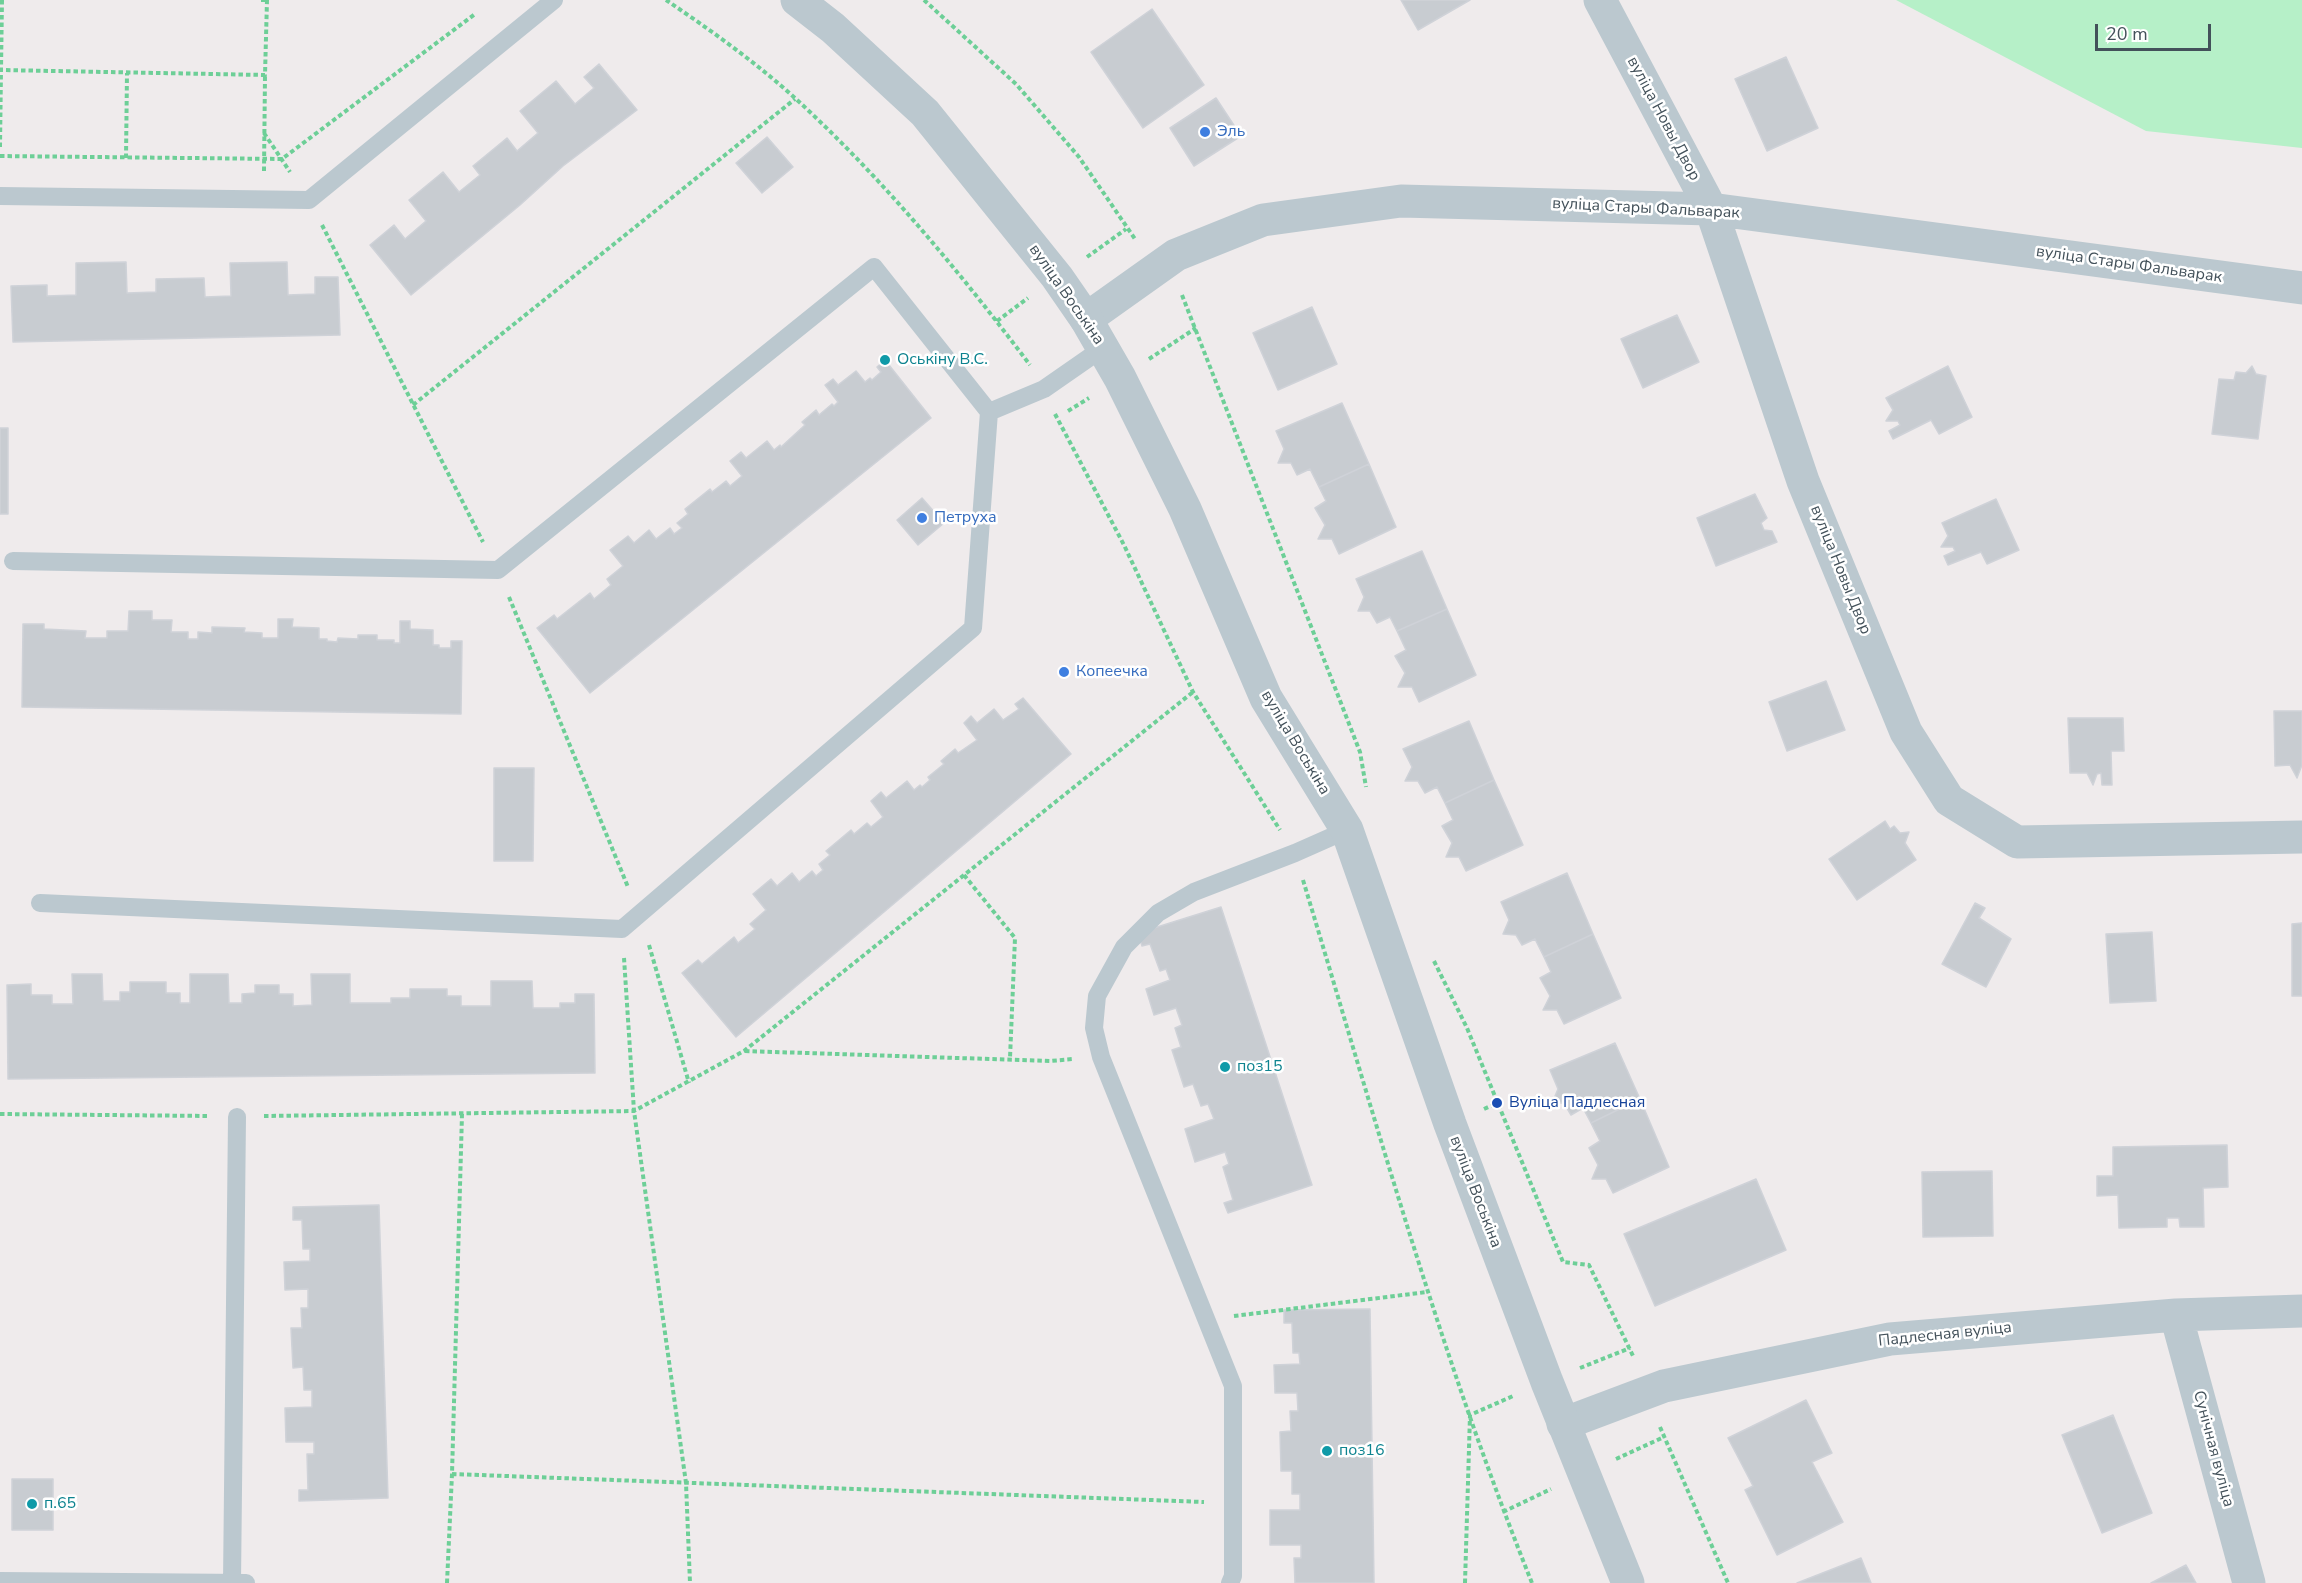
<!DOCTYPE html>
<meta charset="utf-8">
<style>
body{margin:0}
#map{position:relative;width:2302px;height:1583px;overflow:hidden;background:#efebec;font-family:"Nunito Sans",sans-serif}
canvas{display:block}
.scale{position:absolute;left:2095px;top:24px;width:116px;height:27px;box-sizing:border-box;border:3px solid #43515a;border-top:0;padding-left:8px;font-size:18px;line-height:21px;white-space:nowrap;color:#43515a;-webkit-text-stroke:4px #fff;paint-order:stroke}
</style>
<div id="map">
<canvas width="2302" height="1583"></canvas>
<div class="scale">20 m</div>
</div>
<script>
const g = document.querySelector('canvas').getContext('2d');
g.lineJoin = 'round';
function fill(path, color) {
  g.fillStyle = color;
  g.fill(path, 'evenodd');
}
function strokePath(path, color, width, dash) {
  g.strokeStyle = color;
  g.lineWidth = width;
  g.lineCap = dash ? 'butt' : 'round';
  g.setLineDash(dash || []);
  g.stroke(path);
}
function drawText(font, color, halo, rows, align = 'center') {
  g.font = font + ' "Nunito Sans",sans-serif';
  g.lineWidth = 5;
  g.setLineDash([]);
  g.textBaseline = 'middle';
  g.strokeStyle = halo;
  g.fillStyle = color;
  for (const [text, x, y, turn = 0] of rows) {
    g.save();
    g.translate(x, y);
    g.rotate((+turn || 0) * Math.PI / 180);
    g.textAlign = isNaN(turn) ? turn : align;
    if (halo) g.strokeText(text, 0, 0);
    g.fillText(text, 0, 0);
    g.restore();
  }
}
const green = new Path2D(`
 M1896,0H2302V148L2146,131Z`);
const building = new Path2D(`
 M1401,0H1470L1418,30Z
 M1152,9L1204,85L1143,128L1091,52Z
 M1786,57L1818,128L1767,151L1735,79Z
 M599,64L637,110L563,166L520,205L411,295L370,245L394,225L405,239L426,221L409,200L443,172L459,192L480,175L473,166L507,138L517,151L538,133L520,111L556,81L575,104L594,88L584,77Z
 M1216,98L1241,136L1194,166L1170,128Z
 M767,137L793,167L762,193L736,163Z
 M126,262L127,293L156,292V279L204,278L205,297L231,296L230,263L287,262L288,295L315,294V277H338L340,335L13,342L11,286L47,285V296L76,295V263Z
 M1312,307L1337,364L1278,390L1253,333Z
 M1677,315L1699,362L1643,388L1621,339Z
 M885,360L931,418L590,693L537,628L554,615L557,619L590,593L594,599L611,585L607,579L623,566L610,550L628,536L634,543L649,530L656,539L670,528L674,534L682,528L677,523L688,514L685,509L710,489L712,492L726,481L730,486L742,476L730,461L741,452L746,458L767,441L774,450L780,445L781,447L805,425L802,422L816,410L819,415L832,404L834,406L838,402L825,385L833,379L838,385L856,371L865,382L870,378L872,380L881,372L877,367Z
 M1948,366L1972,417L1939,434L1931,420L1893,439L1889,431L1900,425L1898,421H1886L1893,410L1886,398Z
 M2252,366L2256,374L2266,376L2258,439L2212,434L2219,379L2234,380L2236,372L2246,373Z
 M1342,403L1369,464L1319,487L1310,469L1297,475L1291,463H1278L1284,449L1276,431Z
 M0,428H8V514H0Z
 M1369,464L1396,527L1339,554L1332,539H1318L1325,525L1315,508L1326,501L1319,487Z
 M1755,494L1767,518L1761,523L1764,530L1772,531L1777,542L1716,566L1697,518Z
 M922,498L944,523L918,545L897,520Z
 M1996,499L2019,550L1987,564L1981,552L1948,565L1944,556L1955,551L1953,547H1941L1948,536L1942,523Z
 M1422,551L1447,609L1397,631L1390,617L1377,623L1370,611H1358L1364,597L1356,579Z
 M1447,609L1476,675L1419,702L1412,687H1398L1405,673L1395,656L1406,650L1397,631Z
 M129,611H152V620H172L171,632H188V639H198V632L212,633V627L245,628L244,632L262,633V638H278V619H293L292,627L319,628V639H327V641L337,642L338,638L358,639V635H377V640H394V643H400V621H410V629L433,630V645H439V648H451V641H462L461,714L22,707L23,624H44V629L86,631L85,638H107V631H128Z
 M1826,681L1845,730L1787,751L1769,702Z
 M1023,698L1071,754L736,1037L682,973L698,960L702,964L734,937L738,943L755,929L750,924L766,910L753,894L771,879L777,886L792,873L799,882L812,871L816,876L823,870L819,864L830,855L826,851L851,830L854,834L867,823L871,827L883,817L871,801L881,792L886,798L907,781L914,790L920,785L922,787L930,780L928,777L944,764L941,761L955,749L958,753L977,740L964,723L971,716L977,723L994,709L1003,720L1019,709L1015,704Z
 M2274,711H2302V765L2297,778L2290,765L2275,766Z
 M2068,718H2123L2124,751H2111L2112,785H2102L2101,773L2097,774L2093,785L2087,773H2070Z
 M1469,721L1494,780L1445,803L1437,787L1425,793L1418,781H1405L1412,767L1403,749Z
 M494,768H534L533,861H494Z
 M1494,780L1523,845L1466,871L1459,857H1446L1452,843L1442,826L1453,820L1445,803Z
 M1885,821L1890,829L1894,826L1900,833L1909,832L1905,843L1916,860L1857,900L1829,859Z
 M1567,873L1593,934L1544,957L1535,939L1522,945L1516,935L1503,934L1509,920L1501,902Z
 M1975,903L1985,908L1979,918L2011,939L1986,987L1942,964Z
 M1221,907L1312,1185L1228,1213L1224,1203L1233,1200L1223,1167L1229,1164L1225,1152L1195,1162L1185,1129L1214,1119L1208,1104L1201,1106L1193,1084L1184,1087L1172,1050L1181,1047L1175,1028L1182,1025L1176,1008L1154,1015L1146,989L1170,980L1166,969L1160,971L1150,944L1142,946L1138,933Z
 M2302,923V996H2292V924Z
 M2152,932L2156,1001L2110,1003L2106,934Z
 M1593,934L1621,998L1564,1024L1557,1010H1543L1550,996L1540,978L1551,972L1544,957Z
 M72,974H102L103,1001H120V992H130V982H166V993H180V1003H190V974H228L229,1003H242V994L255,993V985H279V994H293V1006L312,1005L311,974H350V1003H391V998H410V989H447V996H461V1006H491V981H532L533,1008H560V1003H575V994H594L595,1073L8,1079L7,985L31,984V995H52V1004H73Z
 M1615,1043L1640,1099L1591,1123L1583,1108L1571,1115L1564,1103H1552L1558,1089L1550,1070Z
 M1640,1099L1669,1167L1613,1193L1606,1179H1592L1598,1165L1589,1148L1600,1141L1591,1123Z
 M2227,1145L2228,1187L2203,1188L2204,1227H2180L2179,1218H2167V1227L2119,1228L2118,1195L2097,1196V1176H2113V1147Z
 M1992,1171L1993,1236L1923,1237L1922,1172Z
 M1756,1179L1786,1250L1655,1306L1624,1234Z
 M379,1205L388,1498L299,1501V1490H308L307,1454H314V1442H286L285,1408L312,1407V1390H304L303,1367L293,1368L291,1328H302L301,1308H308V1289L285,1290L284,1262L310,1261V1249H303L302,1220H293V1207Z
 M1370,1309L1374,1583H1295L1294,1558H1301V1545H1270V1510H1300V1494H1292V1471H1281L1280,1432L1291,1431L1290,1411H1298L1297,1393H1275L1274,1365L1300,1364L1299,1353H1293L1292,1323H1284V1310Z
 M1806,1400L1832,1453L1812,1462L1843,1522L1777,1555L1745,1490L1753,1486L1728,1438Z
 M2113,1415L2152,1513L2102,1533L2062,1435Z
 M12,1479H53V1530H12Z
 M1861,1558L1871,1583H1797Z
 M2186,1565L2196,1583H2151Z`);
const path = new Path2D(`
 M2,0L1,70L265,75L267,0
 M261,0H267
 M666,0C709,29 758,64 796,99C883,179 959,271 1030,365
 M924,0L1016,84L1079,157L1135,239
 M264,133L290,172
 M0,147L1,70
 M0,156L282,159L475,14
 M126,158L127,73
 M264,171L265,75
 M322,225L483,542
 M1087,257L1126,229
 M1182,295L1360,752L1366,787
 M997,321L1028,298
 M1149,359L1196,328
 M413,405L795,99
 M1068,411L1089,398
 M1055,414L1124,545L1193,692L1280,830
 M509,597L628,887
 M964,875L1015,938L1010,1058
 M1303,880C1374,1115 1440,1354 1532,1583
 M649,945L689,1083
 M624,958L634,1111L686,1483L690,1583
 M1434,961L1467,1028L1563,1262L1589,1265L1634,1358
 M745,1051L1050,1061L1073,1059
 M1484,1109L1497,1103
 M0,1114L209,1116
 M264,1116L634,1111L744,1051L1193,692
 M1234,1316L1427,1292
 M1580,1368L1630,1348
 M1660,1427L1728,1583
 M1616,1459L1664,1437
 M452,1474L1204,1502
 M1503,1512L1551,1489
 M447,1583L452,1474L462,1114
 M1465,1583L1470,1415L1513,1396`);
const service = new Path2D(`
 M0,196L309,200L554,0
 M13,561L498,570L874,267L989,412L1044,389L1103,348
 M40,903L622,929L973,628L989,412
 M0,1581L246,1583
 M232,1582L237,1117
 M1230,1583L1233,1576V1386L1101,1057L1094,1028L1097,996L1124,947L1158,913L1194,892L1295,853L1347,830`);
const minor = new Path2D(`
 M1600,0L1711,209L1803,481L1906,732L1949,800L2017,842L2302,837
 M1086,319L1176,255L1263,220L1401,201L1711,209L2302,288
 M2176,1315L2249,1583
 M1563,1424L1664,1386L1890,1339L2176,1315L2302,1311`);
const tertiary = new Path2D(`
 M797,0L833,28L925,113L1057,277L1086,319L1120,378L1185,509L1266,698L1347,830L1450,1124L1547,1382L1628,1583`);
const markers = [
 [1205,132,6,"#3f7fe0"],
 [885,360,6,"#0f9aa8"],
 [922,518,6,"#3f7fe0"],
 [1064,672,6,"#3f7fe0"],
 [1225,1067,6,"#0f9aa8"],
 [1497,1103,6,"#1a4fb4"],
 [1327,1451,6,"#0f9aa8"],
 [32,1504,6,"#0f9aa8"]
];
const streetNames = [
 ["вуліца Новы Двор",1663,119,62],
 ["вуліца Стары Фальварак",1646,209,3],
 ["вуліца Стары Фальварак",2129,265,8],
 ["вуліца Воськіна",1066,295,55],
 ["вуліца Новы Двор",1840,570,68],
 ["вуліца Воськіна",1295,743,59],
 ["вуліца Воськіна",1475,1192,69],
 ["Падлесная вуліца",1945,1335,-6],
 ["Сунічная вуліца",2213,1449,75]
];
const shopNames = [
 ["Эль",1217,132],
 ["Петруха",934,518],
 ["Копеечка",1076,672]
];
const cultureNames = [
 ["Оськіну В.С.",897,360],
 ["поз15",1237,1067],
 ["поз16",1339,1451],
 ["п.65",44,1504]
];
const transitNames = [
 ["Вуліца Падлесная",1509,1103]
];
fill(green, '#b6f0c8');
fill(building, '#c8ccd1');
strokePath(building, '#cfd2d8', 1.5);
strokePath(path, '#6dcf97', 4, [4.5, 3]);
strokePath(service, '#bbc8cf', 18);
strokePath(minor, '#bbc8cf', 33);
strokePath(tertiary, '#bbc8cf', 33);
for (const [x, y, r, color] of markers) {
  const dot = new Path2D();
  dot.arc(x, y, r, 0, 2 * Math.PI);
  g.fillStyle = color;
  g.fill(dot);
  strokePath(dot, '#fff', 2);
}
drawText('16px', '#43515a', '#fff', streetNames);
drawText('16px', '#366cbe', '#fff', shopNames, 'left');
drawText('16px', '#0d838f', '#fff', cultureNames, 'left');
drawText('16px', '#164399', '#fff', transitNames, 'left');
</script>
